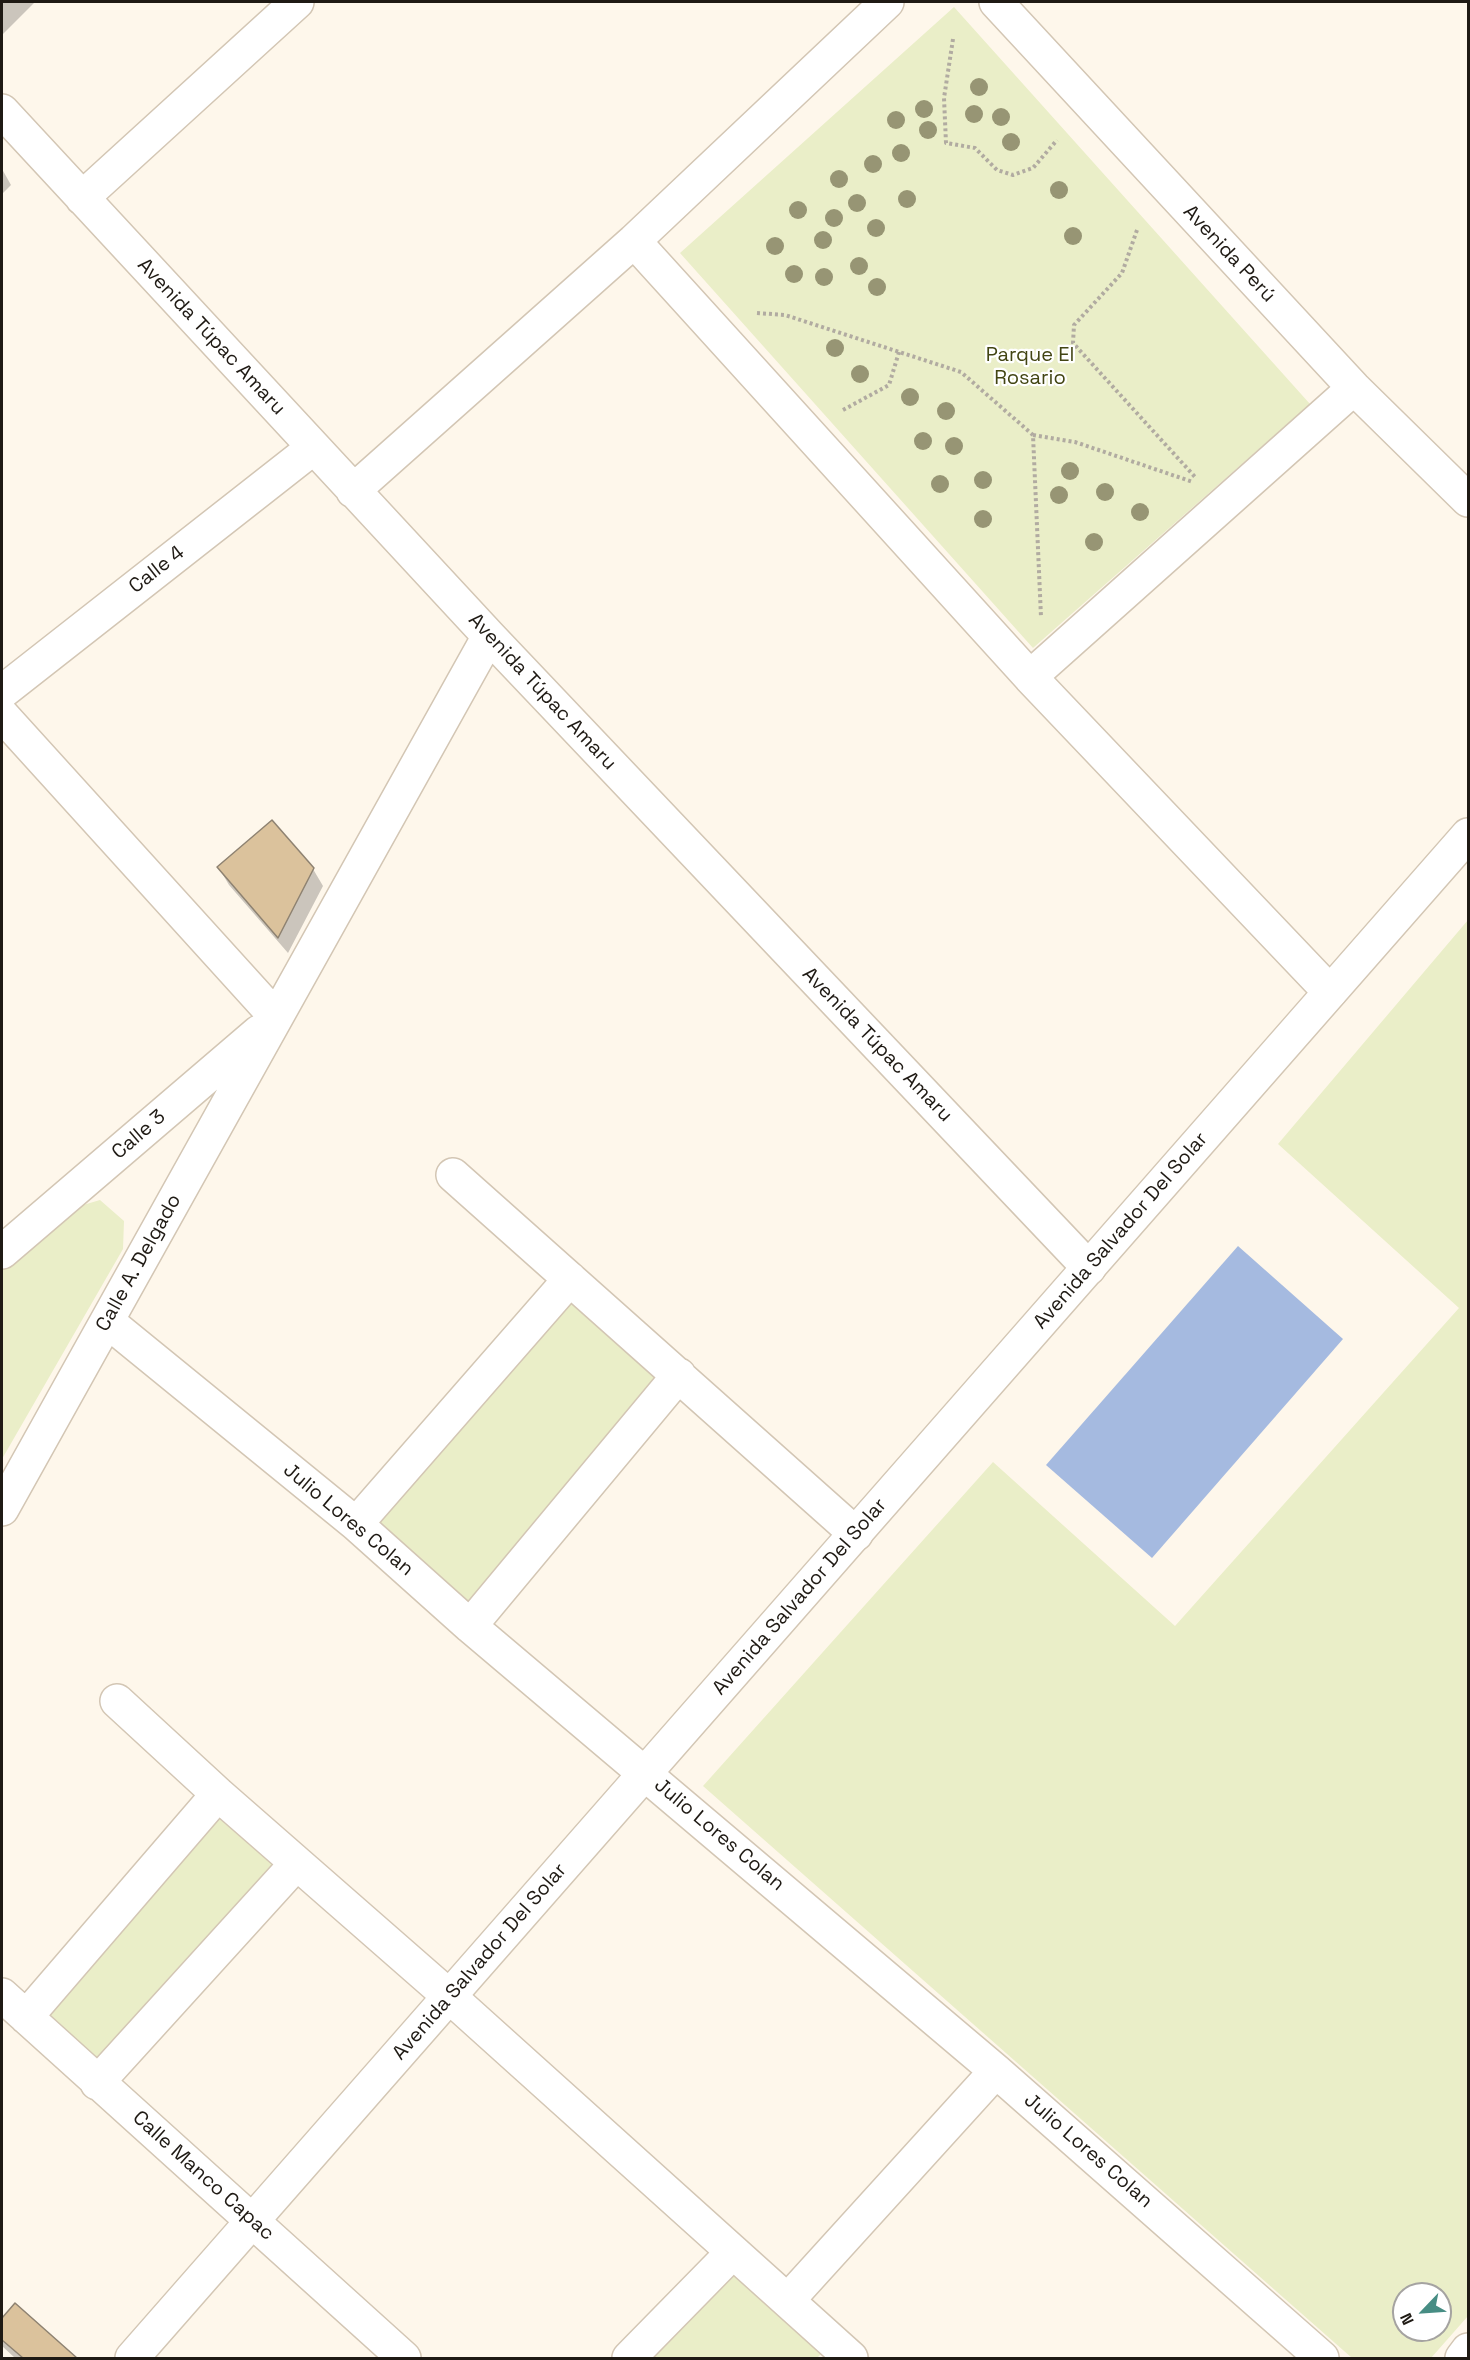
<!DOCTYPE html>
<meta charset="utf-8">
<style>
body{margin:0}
#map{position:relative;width:1470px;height:2360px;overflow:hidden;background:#fef7eb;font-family:"Space Grotesk",sans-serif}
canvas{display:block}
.frame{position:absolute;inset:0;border:3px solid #1f1a14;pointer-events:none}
.north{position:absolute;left:1392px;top:2282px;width:60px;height:60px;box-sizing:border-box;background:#fff;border:2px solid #a5a3a1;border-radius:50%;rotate:245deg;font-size:16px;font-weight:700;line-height:24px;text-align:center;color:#1f1a14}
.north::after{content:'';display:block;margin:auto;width:21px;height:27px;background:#478d84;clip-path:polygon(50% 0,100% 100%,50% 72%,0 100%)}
</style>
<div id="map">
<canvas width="1470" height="2360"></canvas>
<div class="frame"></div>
<div class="north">N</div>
</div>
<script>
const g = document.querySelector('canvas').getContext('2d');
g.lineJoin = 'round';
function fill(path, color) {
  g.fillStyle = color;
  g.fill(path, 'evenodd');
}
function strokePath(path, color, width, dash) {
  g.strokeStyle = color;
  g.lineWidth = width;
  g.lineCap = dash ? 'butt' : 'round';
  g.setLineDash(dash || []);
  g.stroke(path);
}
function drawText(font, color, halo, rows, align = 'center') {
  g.font = font + ' "Space Grotesk",sans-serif';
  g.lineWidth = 4.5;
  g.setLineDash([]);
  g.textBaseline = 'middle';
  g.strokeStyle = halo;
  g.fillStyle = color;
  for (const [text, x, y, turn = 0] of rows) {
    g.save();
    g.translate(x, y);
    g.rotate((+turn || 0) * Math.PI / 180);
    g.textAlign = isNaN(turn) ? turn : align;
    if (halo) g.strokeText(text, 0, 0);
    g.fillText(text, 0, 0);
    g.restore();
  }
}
const green = new Path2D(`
 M954,7L1310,404L1033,648L680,253Z
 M1468,920V2316L1431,2358H1352L703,1786L993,1462L1175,1626L1459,1308L1278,1144ZM1404,2294H1440V2330H1404Z
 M100,1200L124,1221L123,1249L2,1459V1271L73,1208Z
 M572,1296L659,1378L468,1606L375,1521Z
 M218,1805L282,1866L99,2072L37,2015Z
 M731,2268L823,2352L817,2358H648Z`);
const water = new Path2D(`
 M1238,1246L1343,1339L1152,1558L1046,1465Z`);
const shadow = new Path2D(`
 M2,2H35L2,35Z
 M2,169L11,185L2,194Z
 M219,868L313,869L323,886L288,953L229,885Z
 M15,2305L75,2358H15L2,2346V2320Z`);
const building = new Path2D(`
 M272,820L314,868L278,938L217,867Z
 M15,2303L77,2358H23L2,2340V2318Z`);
const path = new Path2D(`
 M953,39L944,98L946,143L975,148L997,170L1013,175L1033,168L1057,140
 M1137,230L1122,273L1074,325L1073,343L1196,478
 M757,313L785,315L961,372L1033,435L1041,617
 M843,410L889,385L899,352
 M1033,435L1075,442L1193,482`);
const minor = new Path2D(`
 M996,2L1354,388L1468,500
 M2,111L489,636L1089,1268
 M82,198L297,2
 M634,241L1030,677L1330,992
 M353,491L634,241L887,2
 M1030,677L1354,388
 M2,692L313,448
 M2,715L276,1017
 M453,1175L856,1534
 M2,1252L259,1032
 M107,1321L356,1524L470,1626L996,2071L1322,2358
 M2,1509L489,636
 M356,1524L570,1279
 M470,1626L679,1375
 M117,1701L218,1794L450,1997L851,2358
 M2,1995L404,2358
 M26,2017L218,1794
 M97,2083L296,1864
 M788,2300L996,2071
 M629,2358L732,2253
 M1462,2358L1468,2350`);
const tertiary = new Path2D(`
 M132,2358L1468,835`);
const trees = [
 [979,87],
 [924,109],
 [974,114],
 [1001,117],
 [896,120],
 [928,130],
 [1011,142],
 [901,153],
 [873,164],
 [839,179],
 [1059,190],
 [907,199],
 [857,203],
 [798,210],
 [834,218],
 [876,228],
 [1073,236],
 [823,240],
 [775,246],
 [859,266],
 [794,274],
 [824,277],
 [877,287],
 [835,348],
 [860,374],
 [910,397],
 [946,411],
 [923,441],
 [954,446],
 [1070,471],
 [983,480],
 [940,484],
 [1105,492],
 [1059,495],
 [1140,512],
 [983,519],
 [1094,542]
];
const streetNames = [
 ["Avenida Perú",1229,254,47],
 ["Avenida Túpac Amaru",211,337,47],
 ["Calle 4",157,570,-38],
 ["Avenida Túpac Amaru",542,692,47],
 ["Avenida Túpac Amaru",877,1045,46],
 ["Calle 3",139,1135,-41],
 ["Avenida Salvador Del Solar",1121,1231,-49],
 ["Calle A. Delgado",139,1263,-61],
 ["Julio Lores Colan",348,1520,40],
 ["Avenida Salvador Del Solar",800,1597,-49],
 ["Julio Lores Colan",719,1835,40],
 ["Avenida Salvador Del Solar",480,1962,-49],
 ["Julio Lores Colan",1088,2151,41],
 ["Calle Manco Capac",203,2176,42]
];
const parkNames = [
 ["Parque El",1030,356],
 ["Rosario",1030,379]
];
fill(green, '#eaeec8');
fill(water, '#a5bae0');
fill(shadow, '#0003');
fill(building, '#dbc29c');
strokePath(building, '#8e8271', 1.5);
strokePath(minor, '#d3c6b4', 36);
strokePath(tertiary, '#d3c6b4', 36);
strokePath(path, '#b1aba1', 4, [3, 3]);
strokePath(minor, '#fff', 33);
strokePath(tertiary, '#fff', 33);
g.fillStyle = '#979574';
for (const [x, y] of trees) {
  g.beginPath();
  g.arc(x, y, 9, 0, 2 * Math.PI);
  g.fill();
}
drawText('20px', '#1f1a14', '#fff', streetNames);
drawText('20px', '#424513', '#fff', parkNames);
</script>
